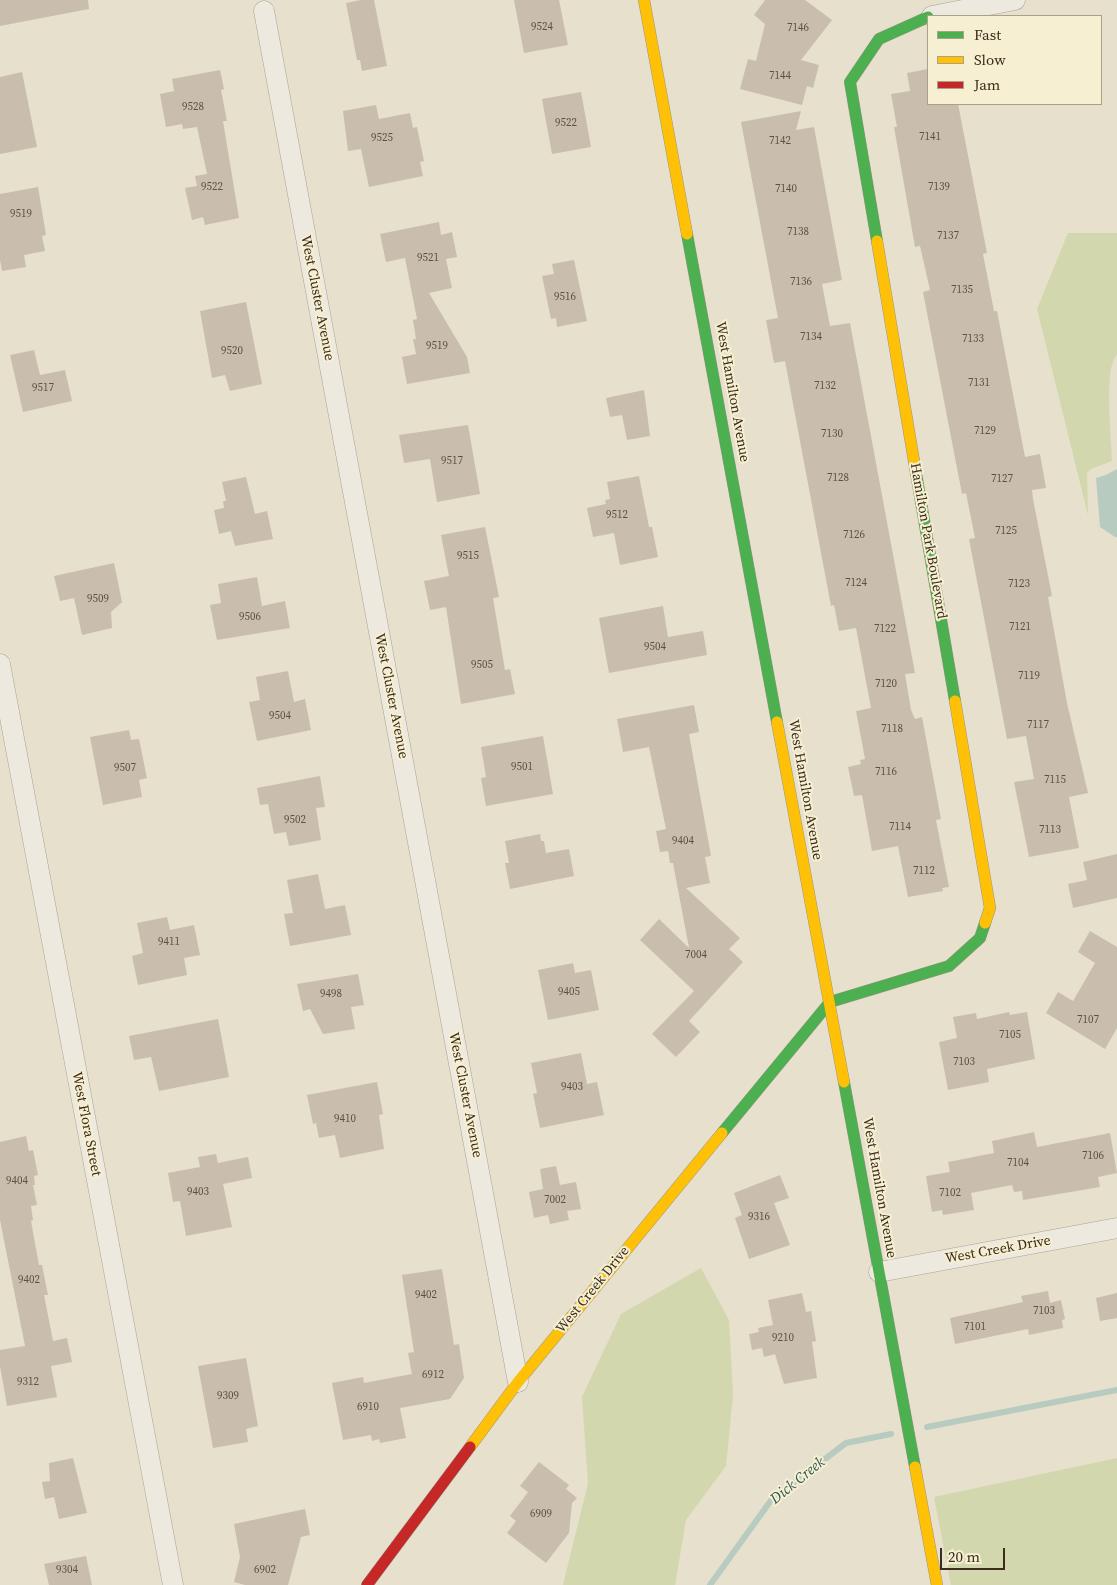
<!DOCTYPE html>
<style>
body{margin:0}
#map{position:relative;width:1117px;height:1585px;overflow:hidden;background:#e6e0cc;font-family:"Source Serif 4",serif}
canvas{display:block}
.legend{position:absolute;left:927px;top:15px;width:175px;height:90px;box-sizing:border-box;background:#f7efd1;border:1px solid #aba189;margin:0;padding:6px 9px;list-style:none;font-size:15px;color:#3a2d1d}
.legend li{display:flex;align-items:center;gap:10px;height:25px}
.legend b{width:25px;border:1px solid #aba189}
.scale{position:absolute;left:940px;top:1548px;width:65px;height:22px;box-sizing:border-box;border:2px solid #3a2d1d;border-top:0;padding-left:6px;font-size:15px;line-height:18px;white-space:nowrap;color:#3a2d1d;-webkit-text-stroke:4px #f7efd1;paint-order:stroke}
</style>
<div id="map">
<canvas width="1117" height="1585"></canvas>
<ul class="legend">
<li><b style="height:6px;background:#4caf50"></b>Fast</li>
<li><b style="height:6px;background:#ffc107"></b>Slow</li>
<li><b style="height:6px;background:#c62828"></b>Jam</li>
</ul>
<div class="scale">20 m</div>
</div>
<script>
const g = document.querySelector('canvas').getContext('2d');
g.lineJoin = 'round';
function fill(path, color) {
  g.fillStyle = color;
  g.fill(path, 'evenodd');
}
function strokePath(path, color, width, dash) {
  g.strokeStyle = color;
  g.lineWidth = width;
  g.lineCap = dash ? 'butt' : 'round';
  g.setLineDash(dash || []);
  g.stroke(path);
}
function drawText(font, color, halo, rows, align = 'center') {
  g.font = font + ' "Source Serif 4",serif';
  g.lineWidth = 4;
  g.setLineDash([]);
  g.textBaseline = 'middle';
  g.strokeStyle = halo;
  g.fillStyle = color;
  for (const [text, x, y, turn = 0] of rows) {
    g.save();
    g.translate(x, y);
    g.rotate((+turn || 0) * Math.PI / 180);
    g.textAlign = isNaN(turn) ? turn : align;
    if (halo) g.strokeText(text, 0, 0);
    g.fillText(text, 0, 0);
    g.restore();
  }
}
const green = new Path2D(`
 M1068,233H1117V355C1103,368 1112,440 1112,461L1091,469L1087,473L1088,515L1037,309Z
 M701,1268L729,1320L733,1395L726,1466L686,1520L675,1585H563L588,1483L582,1397L621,1314Z
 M1117,1458V1585H951L934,1497Z`);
const water = new Path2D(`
 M1117,469V537H1115L1100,527L1096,478L1106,475Z`);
const stream = new Path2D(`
 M927,1427L1117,1390
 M710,1585L772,1499L846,1443L891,1434`);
const building = new Path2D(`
 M0,0H88L89,9L0,26Z
 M361,0H374L387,66L362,71L360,60H357L346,3Z
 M514,0H559L568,45L524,53Z
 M765,0H805L832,20L801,60L819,65L813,88L807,86L802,105L740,89L748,59L756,61L765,24L754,15Z
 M928,69V104H958L987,253L983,254L994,311H997L1025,457L1040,454L1046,488L1032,490L1033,499L1052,596L1048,597L1067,703L1088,793L1069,797L1079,848L1029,857L1014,782L1034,779L1026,736L1007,739L969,539L975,538L966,493L962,494L923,292L930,290L920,246L915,247L894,127H897L891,94L910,91L907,73Z
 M220,70L224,89L221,90L227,121H223L239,218L205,225L203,217L192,220L185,188L197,186L195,176L207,174L197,127L183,129L182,124L166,127L160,94L174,91L172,79Z
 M22,72L37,147L0,154V77Z
 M581,92L591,147L552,154L542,99Z
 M376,105L379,119L410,113L413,128L417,127L424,161L420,162L423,176L369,187L361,149L348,151L343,111Z
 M801,111L796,130L814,127L842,280L822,284L830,326L850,323L915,673L905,674L911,710L915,719L922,717L941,819L936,820L949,887L942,888L943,891L908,897L898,846L872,851L862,795L854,796L848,767L861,764L860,760L865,759L856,711L871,708L856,628L839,631L834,605L831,606L785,361L774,363L766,320L778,318L741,122Z
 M38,187L46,235L42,236L45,251L24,255L26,267L2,271L0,260V194Z
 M439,222L441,235L452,232L457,257L446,259L452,288L429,293L467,357L470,373L407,384L402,357L416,354L413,339H416L413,320L417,319L405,258L386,262L380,234Z
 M574,260L587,321L557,327L556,318L551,319L542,276L554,274L552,264Z
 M246,302L262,384L230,391L225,375L212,378L200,311Z
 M34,350L40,375L65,370L72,401L23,412L10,355Z
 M644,390L650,436L627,440L622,415L610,417L606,398Z
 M468,425L480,494L437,502L430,459L404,463L399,435Z
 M639,476L649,527H652L658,557L620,565L614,533L593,537L587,508L606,504L605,500L610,499L607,482Z
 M246,477L255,514L267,511L273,539L235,546L231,531L219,534L214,510L224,508L223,501H226L222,482Z
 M485,527L499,597L493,598L505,670L510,669L515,694L461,704L446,607L430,610L424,581L449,576L441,535Z
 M114,563L122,602L111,612L112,628L82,635L74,598L60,601L54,576Z
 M257,577L262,606L285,601L290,628L217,640L210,605L221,603L218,584Z
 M663,606L668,637L703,631L707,655L609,673L599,618Z
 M288,671L294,702L305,699L311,730L257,741L249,702L260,700L256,677Z
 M694,705L699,732L689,734L711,856L705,857L710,883L686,888L740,938L729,949L743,962L689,1021L700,1032L676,1057L652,1034L694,991L640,940L659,919L689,948L673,863H670L668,851L660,852L656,831L666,829L649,747L623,752L617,719Z
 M129,730L131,740L139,739L147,778L139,780L142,797L103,805L90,737Z
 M543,736L553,794L486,806L481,778L486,777L481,747Z
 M320,776L325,807L316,808L321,840L289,846L286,832L274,834L268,804L260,805L257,788Z
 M540,834L541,841H544L546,853L569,849L574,876L510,889L505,863H509L505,841Z
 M1117,854V898L1073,908L1068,884L1087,880L1083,862Z
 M318,874L325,909L345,905L351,935L290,946L284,914L293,913L287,880Z
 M167,917L170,930L194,925L200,955L184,958L187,975L138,985L132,956L143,953L137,923Z
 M1090,931L1117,947V1028L1105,1049L1046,1013L1058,992L1073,1001L1095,963L1078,952Z
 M573,963L575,973L591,970L599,1010L548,1020L538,970Z
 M358,974L364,1005L351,1007L355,1029L323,1034L310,1009L303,1011L297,984Z
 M1009,1012L1010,1015L1027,1012L1035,1059L987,1069L989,1082L948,1090L939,1042L957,1038L953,1017L976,1013L977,1019Z
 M218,1019L229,1077L159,1091L151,1057L134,1060L129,1036Z
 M581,1053L587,1084L597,1082L604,1115L540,1128L533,1094L537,1093L531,1063Z
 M377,1082L383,1114L379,1115L384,1149L340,1158L335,1135L319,1138L316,1123L313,1124L307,1095Z
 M1034,1132L1037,1147L1110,1133L1117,1173L1098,1177L1100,1187L1023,1200L1022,1191L1014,1192L1012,1185L971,1193L974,1210L943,1215L942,1210L932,1212L926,1176L950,1172L948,1162L994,1153L992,1141Z
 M26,1136L29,1151L33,1150L38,1175L34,1176L35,1185H33L37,1205L31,1206L33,1220L31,1221L39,1265H42L48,1295H44L53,1341L67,1338L72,1362L51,1366L57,1397L7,1406L0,1366V1350L25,1346L0,1220V1142Z
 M216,1154L218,1163L248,1157L252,1178L223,1184L232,1227L186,1236L180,1201L173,1202L168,1173L200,1167L198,1157Z
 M556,1166L560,1185L576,1182L581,1209L567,1211L569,1220L550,1224L548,1215L534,1218L529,1192L543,1189L540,1169Z
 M780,1175L789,1198L774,1203L790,1245L749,1259L735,1218L742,1215L734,1193Z
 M442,1269L454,1345L459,1344L464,1378L450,1399L400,1408L406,1438L380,1443L379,1439L372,1441L371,1435L343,1440L332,1383L363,1377L364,1383L412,1374L408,1353L414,1352L402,1275Z
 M1048,1291L1050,1303L1061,1300L1065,1319L1062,1320L1063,1328L1029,1335L1028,1329L955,1344L950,1318L1023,1302L1021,1296Z
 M802,1293L806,1312L811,1311L816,1341L812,1342L817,1378L784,1384L775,1354L764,1357L762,1348L752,1350L749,1334L759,1332L758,1328L773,1325L768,1300Z
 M1117,1293V1318L1100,1321L1096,1298Z
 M246,1358L258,1426L246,1429L248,1442L213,1448L198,1366Z
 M73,1458L87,1513L59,1519L54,1497L45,1499L42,1482L50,1481L49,1463Z
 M539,1462L569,1485L566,1489L577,1498L572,1503L569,1533L546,1563L507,1533L516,1521L510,1516L528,1492L520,1486Z
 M305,1509L310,1535L301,1537L288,1585H245L234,1582L240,1557L234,1524Z
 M86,1556L92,1585H49L44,1564Z`);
const street = new Path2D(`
 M264,11L518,1382
 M932,16L1015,0
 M0,664L173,1585
 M879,1272L1117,1228`);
const fast = new Path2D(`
 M687,234L777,722
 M877,241L850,82L879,39L928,17
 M916,473L955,701
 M844,1082L915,1467
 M722,1133L830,1002L949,966L980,938L985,923`);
const slow = new Path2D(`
 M644,0L687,234
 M877,241L916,473
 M955,701L990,908L985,923
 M777,722L844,1082
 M470,1447L518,1382L722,1133
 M915,1467L937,1585`);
const jam = new Path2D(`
 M367,1585L470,1447`);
const numberNames = [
 ["9524",542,27],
 ["7146",798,28],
 ["7144",780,76],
 ["9528",193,107],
 ["9522",566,123],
 ["7141",930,137],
 ["9525",382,138],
 ["7142",780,141],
 ["9522",212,187],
 ["7139",939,187],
 ["7140",786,189],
 ["9519",21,214],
 ["7138",798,232],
 ["7137",948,236],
 ["9521",428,258],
 ["7136",801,282],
 ["7135",962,290],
 ["9516",565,297],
 ["7134",811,337],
 ["7133",973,339],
 ["9519",437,346],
 ["9520",232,351],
 ["7131",979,383],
 ["7132",825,386],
 ["9517",43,388],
 ["7129",985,431],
 ["7130",832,434],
 ["9517",452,461],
 ["7128",838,478],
 ["7127",1002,479],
 ["9512",617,515],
 ["7125",1006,531],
 ["7126",854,535],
 ["9515",468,556],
 ["7124",856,583],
 ["7123",1019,584],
 ["9509",98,599],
 ["9506",250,617],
 ["7121",1020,627],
 ["7122",885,629],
 ["9504",655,647],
 ["9505",482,665],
 ["7119",1029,676],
 ["7120",886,684],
 ["9504",280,716],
 ["7117",1038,725],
 ["7118",892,729],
 ["9501",522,767],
 ["9507",125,768],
 ["7116",886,772],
 ["7115",1055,780],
 ["9502",295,820],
 ["7114",900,827],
 ["7113",1050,830],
 ["9404",683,841],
 ["7112",924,871],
 ["9411",169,942],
 ["7004",696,955],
 ["9405",569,992],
 ["9498",331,994],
 ["7107",1088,1020],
 ["7105",1010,1035],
 ["7103",964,1062],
 ["9403",572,1087],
 ["9410",345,1119],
 ["7106",1093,1156],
 ["7104",1018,1163],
 ["9404",17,1181],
 ["9403",198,1192],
 ["7102",950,1193],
 ["7002",555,1200],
 ["9316",759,1217],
 ["9402",29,1280],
 ["9402",426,1295],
 ["7103",1044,1311],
 ["7101",975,1327],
 ["9210",783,1338],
 ["6912",433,1375],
 ["9312",28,1382],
 ["9309",228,1396],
 ["6910",368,1407],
 ["6909",541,1514],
 ["9304",67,1570],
 ["6902",265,1570]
];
const streetNames = [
 ["West Cluster Avenue",317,298,79],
 ["West Hamilton Avenue",732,392,80],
 ["Hamilton Park Boulevard",928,541,80],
 ["West Cluster Avenue",391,696,79],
 ["West Hamilton Avenue",805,790,80],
 ["West Cluster Avenue",465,1095,79],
 ["West Flora Street",86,1124,79],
 ["West Hamilton Avenue",879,1188,80],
 ["West Creek Drive",998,1250,-10],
 ["West Creek Drive",593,1290,-51]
];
const waterNames = [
 ["Dick Creek",798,1481,-39]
];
fill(green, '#d3d7ae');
fill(water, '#b8cbc1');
strokePath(stream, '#b8cbc1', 6);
fill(building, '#c9bead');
strokePath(street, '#aba496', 21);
strokePath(fast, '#9a9485', 12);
strokePath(slow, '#9a9485', 12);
strokePath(jam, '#9a9485', 12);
strokePath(street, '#ede9de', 20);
strokePath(fast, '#4caf50', 11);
strokePath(slow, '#ffc107', 11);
strokePath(jam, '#c62828', 11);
drawText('11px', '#5e5141', null, numberNames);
drawText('14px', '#3a2d1d', '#f7efd1', streetNames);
drawText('italic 15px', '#2b595a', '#f7efd1', waterNames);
</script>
